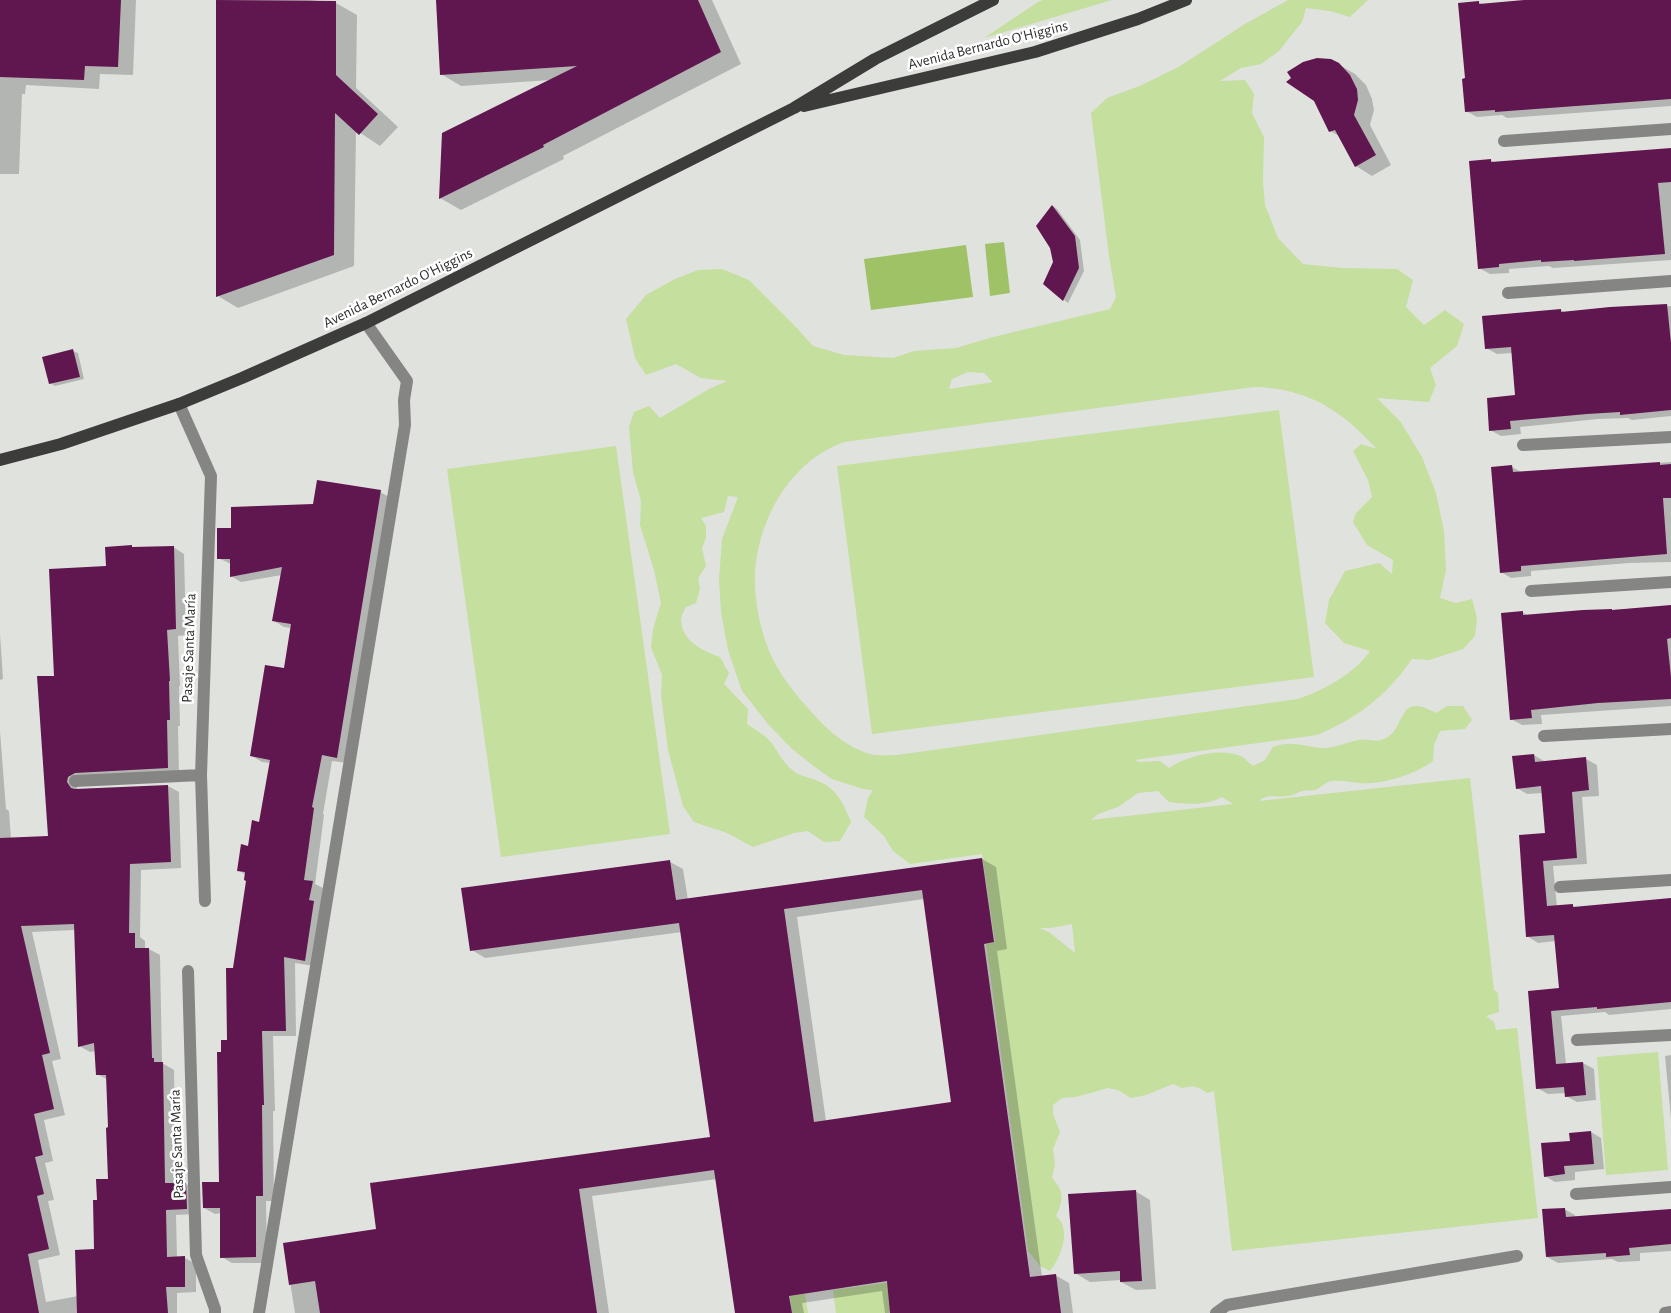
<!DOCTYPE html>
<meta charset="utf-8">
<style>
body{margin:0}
canvas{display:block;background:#e0e2de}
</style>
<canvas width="1671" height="1313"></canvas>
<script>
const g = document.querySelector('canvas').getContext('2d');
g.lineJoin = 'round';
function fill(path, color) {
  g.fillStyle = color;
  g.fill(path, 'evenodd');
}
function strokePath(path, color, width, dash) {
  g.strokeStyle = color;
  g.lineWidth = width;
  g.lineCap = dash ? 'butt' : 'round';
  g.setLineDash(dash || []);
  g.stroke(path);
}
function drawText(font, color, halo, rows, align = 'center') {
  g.font = font + ' "Alegreya Sans",sans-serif';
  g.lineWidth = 5;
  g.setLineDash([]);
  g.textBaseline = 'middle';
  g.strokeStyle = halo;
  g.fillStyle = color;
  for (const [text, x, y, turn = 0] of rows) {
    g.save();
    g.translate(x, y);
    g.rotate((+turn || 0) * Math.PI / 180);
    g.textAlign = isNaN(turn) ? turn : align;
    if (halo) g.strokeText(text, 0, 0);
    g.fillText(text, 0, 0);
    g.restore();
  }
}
const green = new Path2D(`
 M1043,0H1112L984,38L1038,2Z
 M1288,0H1368L1350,17L1330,11L1306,8L1302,22L1279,51L1261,64L1241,68L1220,81L1245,80L1254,94L1252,113L1264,137L1263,181L1265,205L1278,238L1303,264L1342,268L1397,269L1413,280L1406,307L1424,325L1445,310L1464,324L1457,346L1430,368L1436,385L1429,402L1377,398L1400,421L1422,457L1436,493L1444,531L1446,570L1440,598L1456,603L1472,599L1477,618L1475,636L1463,649L1429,660L1412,659C1387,695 1358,718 1317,735L1134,760L1139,762L1160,761L1169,768C1186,756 1224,746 1244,758C1247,761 1250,764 1253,766L1265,760L1273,747C1291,740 1302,746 1321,748C1333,749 1347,742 1358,740C1366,738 1374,742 1381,740C1408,733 1394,689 1436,713L1447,706H1463L1472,720L1465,729L1440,731L1434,745L1433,761C1414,775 1382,785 1359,783C1350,782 1341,780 1332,781C1325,782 1321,788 1315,790C1311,791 1307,790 1303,791C1298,792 1294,795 1288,796C1278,798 1267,793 1259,801L1470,778L1494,990L1498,993L1499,1012L1486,1016L1494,1022L1496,1030L1517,1028L1538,1218L1232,1251L1214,1091L1207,1093C1198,1086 1193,1085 1182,1088L1173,1084L1146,1095L1131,1098L1118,1090L1108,1088L1076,1097L1062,1098L1053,1105V1114L1060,1132L1053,1149L1055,1165L1052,1178C1064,1191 1064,1200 1056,1216C1072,1229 1061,1257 1050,1271L1040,1266L1028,1251L986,944L995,942L982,854L910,864L893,851L884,836L864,817L868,798L873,790L863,789L832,779L812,765L791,748L768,724L742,691L728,650L721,612L719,580L722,539L738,497L728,496L724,512L701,518L706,526V538L702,548L706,566L698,578L700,589L696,603L686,607C684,610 682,615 681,619C681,640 702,651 720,657L729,673L724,684L748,709L747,724C754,729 763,734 769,740C777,749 781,760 790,768C799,777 807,776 818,781C836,788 844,804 851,822L840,841L824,842L808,831L794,833L753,847L727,833L694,822L683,806L668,750L661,695L662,675L651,647L653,629L661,603L654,570L640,525L641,501L633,472L629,427L634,412L649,406L660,418L709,389L727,381L701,378L676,364L646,375L635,358L626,319L646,295L675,279L698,270L722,269L749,280L795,326L813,346L844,355L893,358L914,351L956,348L993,337L1110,309L1116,297L1109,256L1091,113L1107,98L1142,85L1180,66L1245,24ZM968,372L984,373L993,382L949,389L952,379ZM1254,387C1282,387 1314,396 1337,413C1352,423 1365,437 1377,449L1361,444L1353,451L1368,480L1372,497L1356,513L1353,522L1367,545L1393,560L1392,574L1379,563L1345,571L1329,600L1325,623L1344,643L1370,651C1354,674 1324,690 1298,699L897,755C890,755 881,756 874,755C847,749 824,727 807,707C789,687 773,665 765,640C759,621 754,596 755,576C757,521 790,461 844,442ZM1158,791L1169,802C1187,804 1205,806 1222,797L1233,804L1091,820L1098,814L1118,807L1138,793ZM1072,924L1075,953L1049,932L1039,928H1051Z
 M1279,410L1314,677L872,734L837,466Z
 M616,446L670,834L501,857L447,469Z
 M1658,1052L1668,1170L1606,1175L1597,1057Z
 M893,1282L898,1310L889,1311V1313H836L833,1290Z
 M805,1294L808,1313H792L790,1296Z`);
const water = new Path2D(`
 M1004,242L1010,293L990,296L985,244Z
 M966,245L973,297L871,310L864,259Z`);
const shadow = new Path2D(`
 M0,0H136L133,75L100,74L99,89L26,85L25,94H22L19,174H0Z
 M217,0H310L336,3L357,15L356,88L398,127L380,146L356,130L354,266L238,308L218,296Z
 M437,0H712L741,64L563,156L564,159L461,210L440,198L443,134L551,80L461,86L441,74Z
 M1550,0H1671V106L1507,118L1502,115L1477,117L1466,111V80L1479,2L1483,5Z
 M1338,64L1355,74L1366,85L1372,99L1374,110L1370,125L1391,165L1372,176L1356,166L1341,137L1330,131Z
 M1671,149V260L1553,268L1549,266L1509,269V273L1490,274L1479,268L1491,160L1495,163Z
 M1053,206L1057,209L1080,240L1084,271L1068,303L1045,284L1054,262Z
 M1671,306V416L1632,420L1628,418L1598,419L1520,427L1521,434L1501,436L1490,430L1516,397L1512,353L1497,354L1486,348L1561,310L1566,313Z
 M73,351L78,353L84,379L55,386L50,383Z
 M1671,462V562L1629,563L1531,571V576L1511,578L1501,572L1512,467L1523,473Z
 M380,492L391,498L348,763L332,761L323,814L324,815L315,884L323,888L315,966L295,963L296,1036H273L275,1111H273L274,1201H266L267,1263H232L222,1257L221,1213L215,1214L204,1208L220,1183L222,1053L228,1041L234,969L247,881L246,875L238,870L260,823L271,763L262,762L252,756L285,669L292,628L284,627L274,621L282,575L241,582L231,576V564L218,558L232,529L315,505Z
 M173,547L184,554L186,635L178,636L180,686H179L180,726H178L179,774L81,780L77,788L78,790L168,786L179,792L181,868L141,870L140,937L145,941V949H149L160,955L162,1063L174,1070L176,1184H186L196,1190L197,1214L176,1215L177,1258H185L196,1264V1292L177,1293V1313H0V731L6,809L9,811L11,839L49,837L55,677L108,568ZM75,930L79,1046L90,1052L95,1051L97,1074L108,1080L109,1180L98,1201L95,1251L78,1296L46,1302L38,1260L60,1255L48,1201L54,1200L45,1163L53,1161L44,1120L65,1115L52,1061L61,1059L32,932Z
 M1671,606V706L1541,715L1542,724L1522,725L1511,719L1522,612L1529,616Z
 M0,634L3,679L0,680Z
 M1534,755L1544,761L1586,759L1597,765L1599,796L1582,797L1587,864L1553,866L1557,907L1572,905L1576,908L1671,899V1009L1609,1015L1605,1012L1561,1016L1566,1064L1583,1063L1594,1069L1596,1100L1577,1102L1566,1096V1093L1548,1094L1537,1088L1529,992L1561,989L1556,941L1538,943L1527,936L1546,834L1543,793L1527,794L1517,788Z
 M982,859L996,867L1007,949L997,951L1042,1277L1055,1275L1069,1283L1073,1313H885L882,1291L802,1303L804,1313H736L717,1179L592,1196L609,1313H295L284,1244L378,1230L711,1138L682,932L485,958L472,950L670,862L683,869L688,900ZM924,899L952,1104L826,1121L797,917Z
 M1671,1055V1119L1665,1056Z
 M1591,1132L1601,1138L1604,1169L1575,1172V1180L1555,1182L1545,1176L1572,1142Z
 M1135,1191L1150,1200L1156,1289L1136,1290L1121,1282V1280L1090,1282L1075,1273Z
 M1564,1209L1575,1215V1218L1671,1211V1251L1640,1253V1261L1618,1262L1612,1259L1558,1263L1547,1257Z`);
const building = new Path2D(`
 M0,0H121L118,67L85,66L84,80L0,77Z
 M216,0L336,1V75L378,114L359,135L335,113L334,255L216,297Z
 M436,0H698L721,52L543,145L544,147L439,199L442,133L577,66L440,75Z
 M1524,0H1671V99L1495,112V110L1465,112L1462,79L1465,78L1458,3L1479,1V4Z
 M1317,58L1331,59L1339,63L1350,75L1357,89L1358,100L1354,115L1376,155L1355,167L1335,130L1329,132L1314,101L1286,82L1291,78L1287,72L1303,62Z
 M1671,148V182L1658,183L1665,254L1574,261V260L1541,262V260L1499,264V267L1478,269L1469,161L1491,159V162Z
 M1052,205L1075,236L1079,268L1063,301L1043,284L1053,262L1050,248L1036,226Z
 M1667,304L1671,343V410L1620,415V412L1587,414L1510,421L1511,429L1489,431L1487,398L1515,395L1511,347L1485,349L1482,316L1561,309V312L1610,307Z
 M73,349L80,377L49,384L42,357Z
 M1660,462V465L1671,464V498H1663L1667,554L1521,566V571L1500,573L1491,467L1512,465L1513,472Z
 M317,480L381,490L337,758L322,755L312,807L314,808L304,880L313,881L309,900L314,901L305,961L284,957L286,1031H262L264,1105H262L263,1196H256V1257L220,1258V1208H203L202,1182H219L217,1052H221V1040H227L226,968H233L246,881L244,880L245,872L237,871L241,844L248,846L252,820L259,822L270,760L250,756L265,665L284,668L291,624L272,621L282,567L230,577V559H217V528H231V507L313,504Z
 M132,545V547L174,546L176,629L167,630L170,681H169L170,720H167L168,768L75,773L68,777L67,782L71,788L75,789L168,785L171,862L130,864L129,933H135V948H149L152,1058H154V1062H163L165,1183H186L187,1209L166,1210L167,1257L185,1256V1287H166L168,1313H77L75,1250L94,1249L93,1200H97L96,1179H108L106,1128L108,1127L106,1075H96L94,1043L78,1047L74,924L21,926L50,1053L42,1055L54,1109L34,1114L43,1155L35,1157L44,1194L37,1196L49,1249L28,1254L39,1313H0V838L48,836L37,676H54L49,569L106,566L105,547Z
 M1671,605V638L1667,639L1671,677V699L1598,703L1531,710L1532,718L1510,720L1501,613L1523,611V615L1583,610L1612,609V610Z
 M1534,754L1535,762L1586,757L1589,790L1572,792L1577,858L1543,861L1547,906L1573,904V907L1671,898V1002L1597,1009V1007L1551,1011L1556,1064L1583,1062L1586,1095L1565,1097L1564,1087L1536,1089L1528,991L1559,988L1554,935L1526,937L1519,835L1545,833L1541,786L1516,789L1512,756Z
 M982,858L994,942L984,944L1030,1277L1056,1274L1061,1313H890L887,1281L789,1296L792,1313H735L714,1170L579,1189L597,1313H320L315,1281L289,1285L283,1243L376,1229L370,1183L710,1137L679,923L470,951L461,888L670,860L676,900ZM922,890L951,1102L814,1122L784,909Z
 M1591,1131L1594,1164L1564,1166L1565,1174L1544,1177L1541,1143L1570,1141L1569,1133Z
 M1136,1190L1142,1281L1120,1282V1271L1074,1274L1068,1194Z
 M1565,1208L1566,1217L1671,1209V1244L1629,1248L1630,1255L1606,1257V1253L1546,1257L1542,1209Z`);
const minor = new Path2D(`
 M1504,141L1671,129
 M1508,293L1671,281
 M179,404L211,476L201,775L205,901
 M1523,445L1671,437
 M1531,591L1671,582
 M1544,736L1671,729
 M75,781L201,775
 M1560,887L1671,880
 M188,971L196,1255L215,1309V1313
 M1577,1040L1671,1035
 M1576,1194L1671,1187
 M259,1313L405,425L404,400L407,381L366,323
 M1216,1313L1227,1305L1517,1256
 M1665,1313L1671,1312`);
const major = new Path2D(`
 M804,106L1035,52L1138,19L1186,0
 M0,460L61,444L179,404L242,378L366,323L794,108L875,59L993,0`);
const streetNames = [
 ["Avenida Bernardo O'Higgins",988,45,-14],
 ["Avenida Bernardo O'Higgins",398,288,-26],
 ["Pasaje Santa María",189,648,-88],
 ["Pasaje Santa María",177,1144,-92]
];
fill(green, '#c4df9e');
fill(water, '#9fc266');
fill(shadow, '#0003');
fill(building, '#60164f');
strokePath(minor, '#858684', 12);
strokePath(major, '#3c3d3a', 12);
drawText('15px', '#2e2f2e', '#fff', streetNames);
</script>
